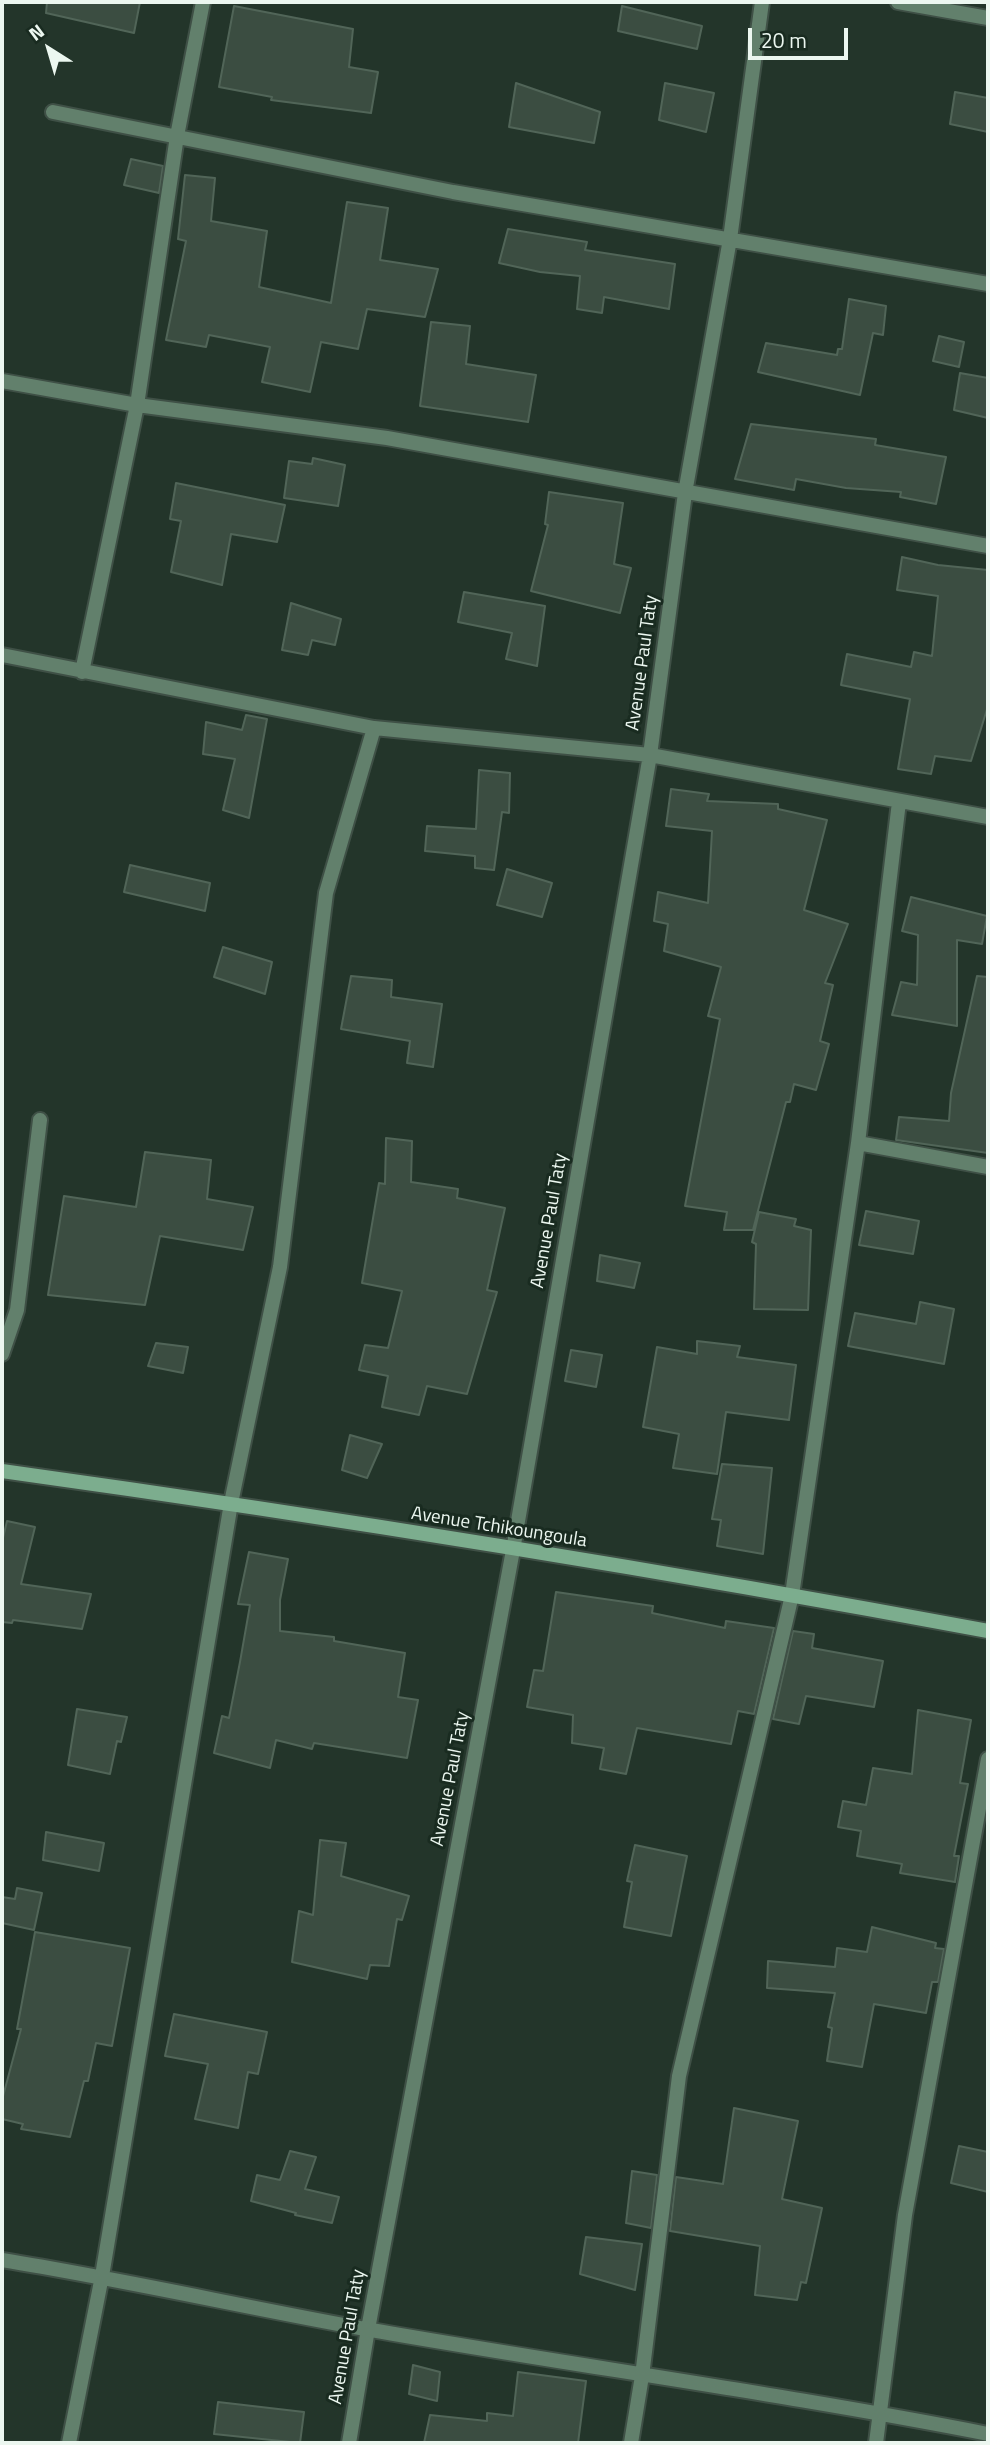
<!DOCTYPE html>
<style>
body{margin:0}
#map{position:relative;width:990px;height:2445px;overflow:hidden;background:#23352a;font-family:"Titillium Web",sans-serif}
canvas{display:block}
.frame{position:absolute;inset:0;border:4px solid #ecf7f0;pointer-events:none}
.north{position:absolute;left:14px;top:14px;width:70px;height:70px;-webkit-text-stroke:5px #192b20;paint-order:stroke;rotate:323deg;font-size:19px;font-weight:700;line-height:28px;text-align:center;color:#ecf7f0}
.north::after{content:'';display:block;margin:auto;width:24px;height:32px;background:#ecf7f0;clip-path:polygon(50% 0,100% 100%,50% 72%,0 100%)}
.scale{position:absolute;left:748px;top:28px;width:100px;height:32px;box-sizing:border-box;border:4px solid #ecf7f0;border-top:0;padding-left:9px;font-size:21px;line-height:24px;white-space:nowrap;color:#ecf7f0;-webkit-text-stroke:5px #192b20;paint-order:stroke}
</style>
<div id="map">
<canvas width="990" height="2445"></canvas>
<div class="frame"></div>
<div class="north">N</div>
<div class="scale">20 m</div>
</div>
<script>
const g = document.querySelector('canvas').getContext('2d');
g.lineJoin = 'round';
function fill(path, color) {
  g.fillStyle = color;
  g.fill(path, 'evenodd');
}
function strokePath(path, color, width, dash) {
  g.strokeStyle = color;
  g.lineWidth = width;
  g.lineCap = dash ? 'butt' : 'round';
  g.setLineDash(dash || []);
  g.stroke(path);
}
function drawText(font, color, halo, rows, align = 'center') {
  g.font = font + ' "Titillium Web",sans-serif';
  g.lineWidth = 6;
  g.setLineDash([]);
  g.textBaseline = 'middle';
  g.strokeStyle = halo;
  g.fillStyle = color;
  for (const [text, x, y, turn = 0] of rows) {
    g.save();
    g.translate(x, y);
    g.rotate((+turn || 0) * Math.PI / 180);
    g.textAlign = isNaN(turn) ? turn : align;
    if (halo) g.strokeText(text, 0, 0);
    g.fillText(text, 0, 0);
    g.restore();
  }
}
const building = new Path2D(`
 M47,2H140L134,33L46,13Z
 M234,6L353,29L349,67L378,72L371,113L271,100L272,97L219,87Z
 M622,6L702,26L697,49L618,31Z
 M516,83L600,112L594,143L509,127Z
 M665,83L714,93L706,132L659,120Z
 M955,92L988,98V132L950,124Z
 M131,159L163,166L159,193L124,185Z
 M185,175L215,178L211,221L267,231L259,287L331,303L347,202L388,208L380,260L438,269L425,317L367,309L358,349L321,342L310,392L262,382L270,347L209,335L206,347L166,340L186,241L178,239Z
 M508,229L587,242L585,250L675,264L669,309L604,297L602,313L577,309L580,276L540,272L499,263Z
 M849,299L886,306L883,335L873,333L860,395L758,372L766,343L837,355L838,349H842Z
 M431,322L470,326L466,364L536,375L528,422L420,406Z
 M939,336L964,342L959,367L933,361Z
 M960,373L988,378V418L954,410Z
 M751,424L876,439L875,445L946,457L936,504L900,497L901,492L846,488L796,479L794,490L735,479Z
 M313,458L345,465L338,506L284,498L289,461L312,464Z
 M176,483L285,505L277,542L231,534L222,585L171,572L181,521L170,519Z
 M549,492L623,503L614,564L631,568L620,613L531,591L548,525L545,524Z
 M902,557L938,565L988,570V706L971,761L935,756L931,774L898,769L910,699L841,685L847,654L911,667L914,652L932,656L938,596L897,590Z
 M464,592L545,606L537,666L506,659L512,633L458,622Z
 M291,603L341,619L335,645L312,640L308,655L282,650Z
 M246,715L267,719L249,818L223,810L235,759L203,754L206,722L242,730Z
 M479,770L510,773L509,813L502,812L494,870L475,868V856L425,851L427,826L476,829Z
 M671,789L709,794L707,801L778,804V809L827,820L804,910L848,924L825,983L833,985L820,1041L829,1044L816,1090L794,1084L790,1102H786L753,1230H724L727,1212L685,1206L720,1019L708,1016L721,967L664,951L668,924L654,921L658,892L708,903L712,831L666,826Z
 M130,865L210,883L205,911L124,892Z
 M507,869L552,883L542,917L497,905Z
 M911,897L987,916L982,944L957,940V1026L892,1015L901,982L917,985L918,935L902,931Z
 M223,947L272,962L265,994L214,977Z
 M351,976L392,980L391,997L442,1004L433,1067L407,1063L410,1041L341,1029Z
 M977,976L988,977V1153L896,1140L899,1117L949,1121L951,1093Z
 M386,1138L412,1141L411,1182L458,1189L457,1198L505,1208L487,1290L497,1292L467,1394L427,1386L419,1415L382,1407L388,1376L359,1370L365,1345L388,1348L402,1291L362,1283L379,1183L385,1184Z
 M145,1152L211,1160L207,1199L253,1207L243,1250L160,1236L145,1305L48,1295L64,1196L136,1207Z
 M866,1211L919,1221L913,1254L859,1245Z
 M759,1212L796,1219L794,1226L811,1230L808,1310L754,1309L756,1244L752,1242Z
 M600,1255L640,1263L634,1288L597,1281Z
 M920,1302L954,1309L944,1364L848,1346L855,1313L916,1324Z
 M697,1341L740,1346L737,1357L796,1365L789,1420L726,1412L717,1474L673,1468L679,1434L643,1427L657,1347L697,1354Z
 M156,1343L188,1347L183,1373L148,1366Z
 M571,1350L602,1355L596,1387L565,1381Z
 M350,1435L382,1444L367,1478L342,1470Z
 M722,1464L772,1468L763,1554L717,1546L721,1520L712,1519Z
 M7,1521L35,1527L21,1584L91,1594L82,1629L13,1620L12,1623L2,1622V1542Z
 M249,1552L288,1559L280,1600V1631L334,1637V1641L405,1653L398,1697L418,1700L407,1758L314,1743L312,1749L276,1740L270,1768L214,1753L222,1716L229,1718L240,1662L250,1605L238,1604Z
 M556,1592L653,1606L652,1613L725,1628L726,1621L774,1628L754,1714L738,1711L731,1744L637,1728L626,1774L600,1769L604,1748L572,1743L573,1715L527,1707L534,1670L543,1671Z
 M793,1631L814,1634L812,1648L883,1661L874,1707L806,1696L799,1724L773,1719Z
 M77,1709L127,1717L121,1742L117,1741L110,1774L68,1765Z
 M918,1710L971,1720L960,1783L968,1784L954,1856H959L955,1882L900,1873L902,1864L857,1856L861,1831L838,1827L843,1801L866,1805L873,1768L912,1774Z
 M46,1832L104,1843L99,1871L43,1860Z
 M320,1840L346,1843L341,1876L409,1896L402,1920L397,1919L389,1966L370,1965L367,1979L292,1962L299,1911L313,1915Z
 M635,1845L687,1856L671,1936L624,1927L632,1882L627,1881Z
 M17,1888L42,1893L34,1930L2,1923V1897L15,1899Z
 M872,1927L936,1943L935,1948L944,1949L938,1982H932L926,2013L874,2004L862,2067L827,2061L832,2028L828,2027L835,1993L767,1988L768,1961L835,1967L837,1948L867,1952Z
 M35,1932L130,1948L112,2046L96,2043L88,2081H84L70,2137L21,2129L23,2124L2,2119V2100L21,2029H17Z
 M174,2014L267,2032L258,2074L248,2072L238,2128L195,2119L208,2064L165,2056Z
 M734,2108L798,2121L782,2199L822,2208L806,2283L801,2282L797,2300L755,2295L760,2246L670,2231L676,2177L723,2184Z
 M959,2146L988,2152V2192L951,2183Z
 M290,2151L316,2157L305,2189L339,2197L332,2223L295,2215L296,2213L251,2201L257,2175L280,2180Z
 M632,2171L657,2175L651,2228L626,2223Z
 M586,2237L642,2244L635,2290L580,2274Z
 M413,2365L440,2372L437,2401L409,2394Z
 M518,2372L586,2381L578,2443H424L430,2415L487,2421V2413L513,2416Z
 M218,2402L304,2412L300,2443L214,2434Z`);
const street = new Path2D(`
 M898,2L988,18
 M53,112L453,192L988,284
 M2,381L137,405L387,438L988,546
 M2,655L374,728L650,755L988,817
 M82,672L137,405L177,136L203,2
 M858,1143L988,1167
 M2,1354L17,1310L40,1120
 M2,2260C126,2280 248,2308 371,2330C577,2366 784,2394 988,2434
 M69,2443L102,2276L231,1503L280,1267L326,893L374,728
 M349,2443L368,2329L513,1550L650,755L685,493L730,239L762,2
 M631,2443L642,2376L679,2076L792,1595L858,1143L899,802
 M876,2443L905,2215L988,1759`);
const secondary = new Path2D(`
 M2,1471C332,1517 661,1570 988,1631`);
const streetNames = [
 ["Avenue Paul Taty",643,663,-82],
 ["Avenue Paul Taty",550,1221,-80],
 ["Avenue Tchikoungoula",499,1528,9],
 ["Avenue Paul Taty",451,1779,-79],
 ["Avenue Paul Taty",348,2337,-80]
];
fill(building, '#3b4d41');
strokePath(building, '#516558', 2);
strokePath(street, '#3f5046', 18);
strokePath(secondary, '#3f5046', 18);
strokePath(street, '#62806c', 14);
strokePath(secondary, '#7cad8e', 14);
drawText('19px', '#ecf7f0', '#192b20', streetNames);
</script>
